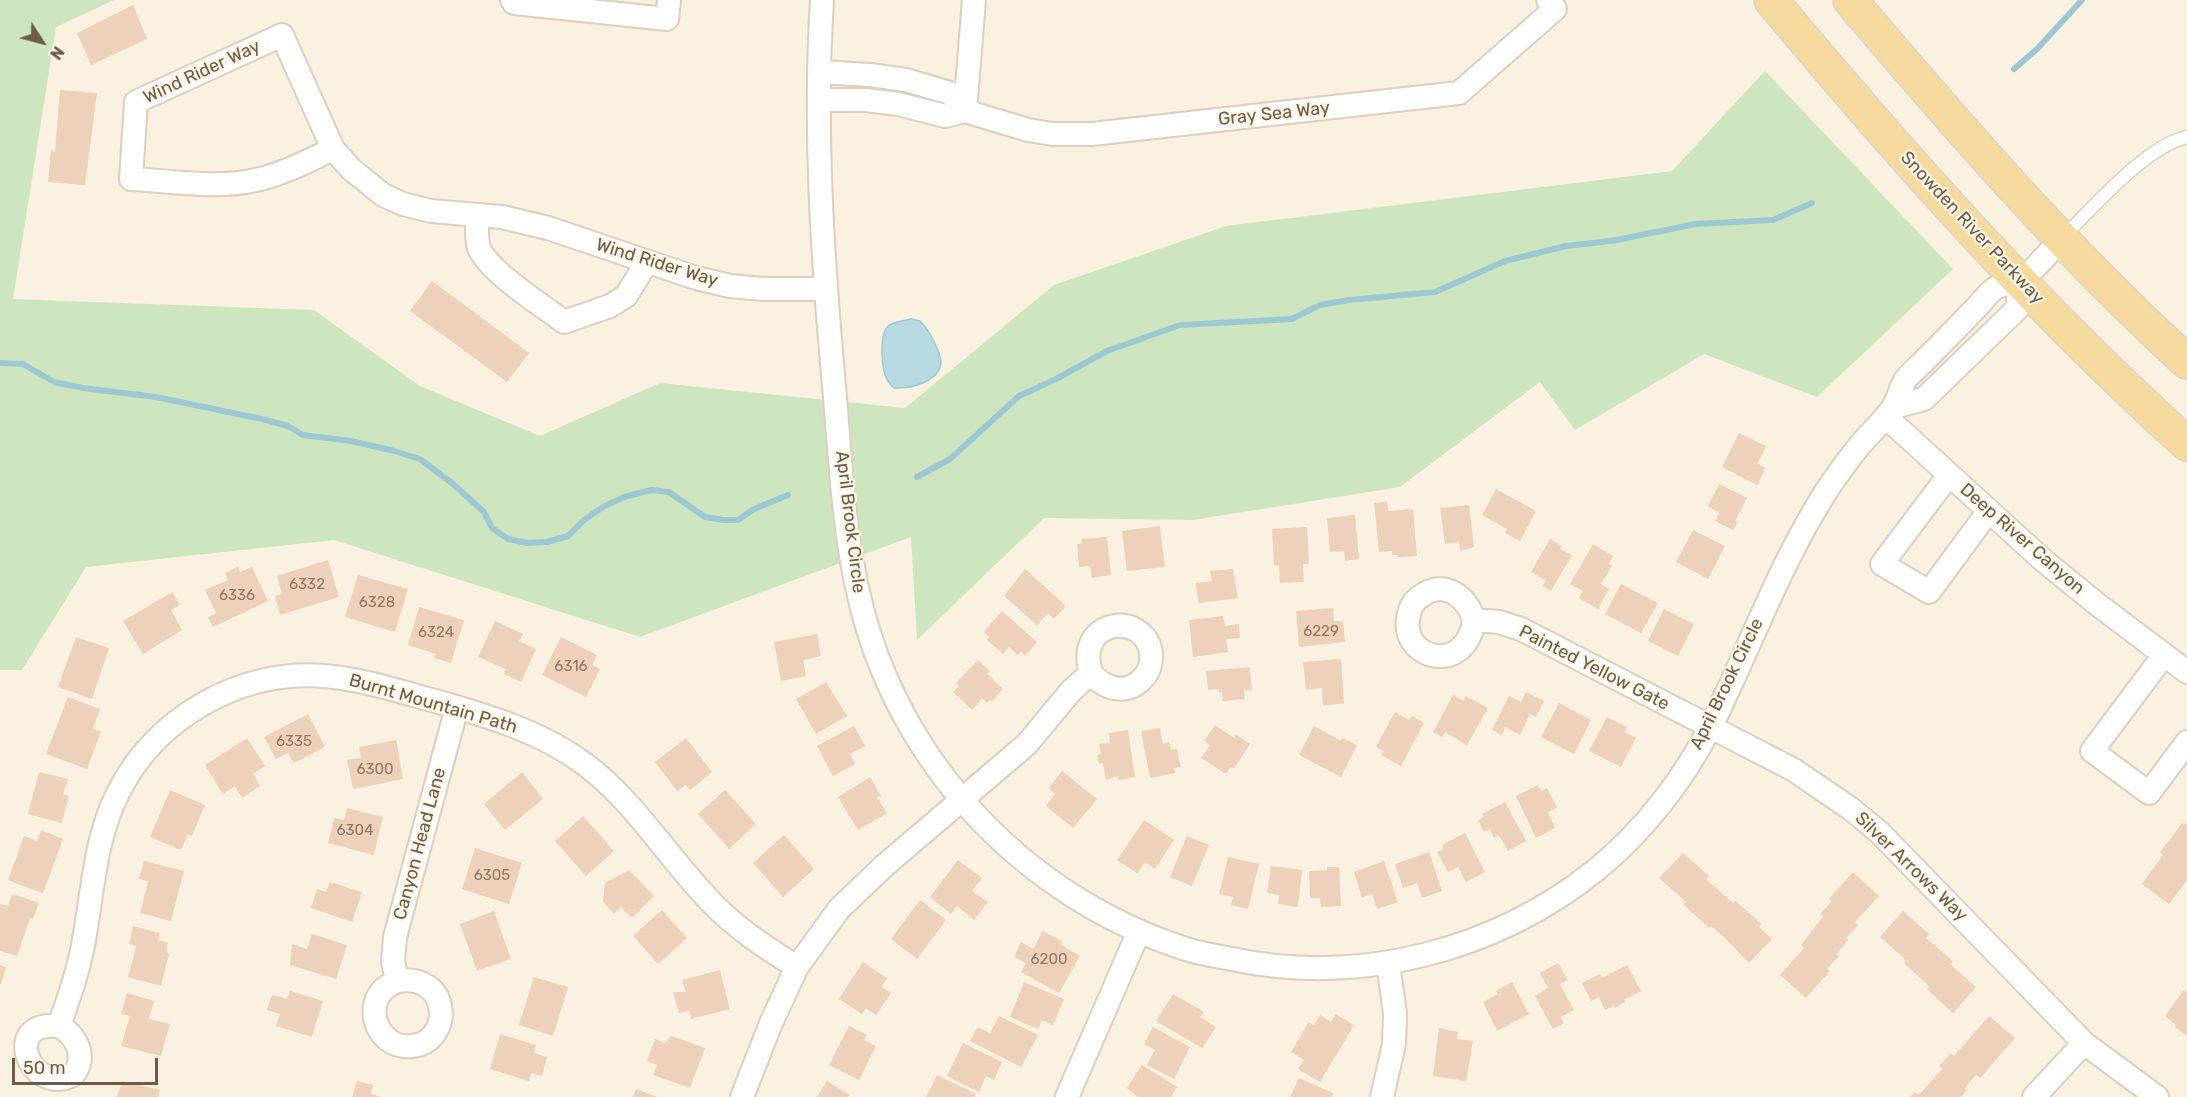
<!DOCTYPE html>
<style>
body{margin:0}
#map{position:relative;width:2187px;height:1097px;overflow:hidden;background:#faf1e0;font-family:Rubik,sans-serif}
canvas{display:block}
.north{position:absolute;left:12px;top:12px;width:60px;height:60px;-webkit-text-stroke:4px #fef6e6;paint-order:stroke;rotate:126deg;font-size:16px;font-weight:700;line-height:24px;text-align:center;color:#6f5949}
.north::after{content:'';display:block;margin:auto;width:21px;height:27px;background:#6f5949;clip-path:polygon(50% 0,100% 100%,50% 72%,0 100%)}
.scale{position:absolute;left:12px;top:1058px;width:146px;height:27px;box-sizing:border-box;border:3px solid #6f5949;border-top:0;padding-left:8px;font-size:18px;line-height:21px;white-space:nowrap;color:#6f5949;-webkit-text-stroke:4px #fef6e6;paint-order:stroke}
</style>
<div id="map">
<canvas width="2187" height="1097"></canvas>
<div class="north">N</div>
<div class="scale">50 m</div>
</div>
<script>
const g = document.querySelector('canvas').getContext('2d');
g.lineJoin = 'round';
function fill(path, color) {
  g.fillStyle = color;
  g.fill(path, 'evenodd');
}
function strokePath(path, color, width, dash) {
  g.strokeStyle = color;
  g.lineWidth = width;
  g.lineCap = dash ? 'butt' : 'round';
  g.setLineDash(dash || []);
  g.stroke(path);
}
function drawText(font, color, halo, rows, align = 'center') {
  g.font = font + ' Rubik,sans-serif';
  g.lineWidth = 4.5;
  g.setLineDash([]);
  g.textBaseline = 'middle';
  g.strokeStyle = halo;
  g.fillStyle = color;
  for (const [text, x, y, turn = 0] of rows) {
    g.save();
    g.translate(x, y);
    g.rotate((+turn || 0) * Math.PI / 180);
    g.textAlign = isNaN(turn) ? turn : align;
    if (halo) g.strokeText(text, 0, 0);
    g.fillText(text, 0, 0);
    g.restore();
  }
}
const green = new Path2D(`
 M0,0H114L56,27L13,299L314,310L420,386L540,436L660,383L905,408L1054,285L1226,226L1672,171L1765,71L1953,269L1817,397L1704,354L1575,430L1540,382L1400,487L1193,520L1044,518L917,640L911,537L640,637L334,540L86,567L22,670H0Z`);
const water = new Path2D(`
 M911,319L920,321C928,328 941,352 941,363C939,382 910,389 894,388C892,386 889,384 888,381C881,371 879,335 888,326C894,321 904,321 911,319Z`);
const stream = new Path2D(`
 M2014,69L2037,49L2082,0
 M0,363L23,364L54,382L83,388L156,397L262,419L288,426L303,435L351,441L394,451L420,459L453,484L484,512L492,528L508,539L528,543L547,542L568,536L584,520L603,507L624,497L651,490L669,492L705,517L723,520H738L754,509L788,495
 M917,477L950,459L1019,396L1056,379L1107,351L1180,325L1292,319L1320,305L1349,300L1435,292L1505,261L1566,246L1611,241L1696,224L1773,220L1812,203`);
const building = new Path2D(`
 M133,5L147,39L91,65L77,33Z
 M60,90L97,93L85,185L48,182L51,151L55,152Z
 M432,281L529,353L507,382L410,311Z
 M1739,433L1766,446L1757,464L1766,468L1757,485L1722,467Z
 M1719,484L1747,498L1735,521L1738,522L1733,530L1715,521L1719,513L1708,506Z
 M1496,489L1536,511L1520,541L1505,533L1507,529L1482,515Z
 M1387,502L1388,511L1413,509L1417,556L1398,557L1397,555H1392V551L1379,552L1374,503Z
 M1469,505L1474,547L1460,551L1459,542L1445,544L1440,508Z
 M1355,515L1359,559L1345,561L1344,551L1330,552L1327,518Z
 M1160,526L1165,567L1127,571L1122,531Z
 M1307,527L1309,564H1303L1304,582L1280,583L1279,565H1274L1272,529Z
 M1693,530L1725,546L1708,579L1676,562Z
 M1107,537L1111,575L1092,578L1090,566L1079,567L1077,544H1082L1081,539Z
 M1550,539L1562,546L1560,549L1572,555L1551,591L1543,586L1546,581L1531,572Z
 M1593,544L1613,556L1609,564L1612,566L1601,584L1609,589L1598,609L1579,598L1583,591L1570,584Z
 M328,560L339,597L280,615L275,596L282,594L277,576Z
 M238,567L240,572L252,567L268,601L213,627L208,617L216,613L205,590L228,580L225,573Z
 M1025,569L1066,606L1054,619L1048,613L1037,625L1004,596Z
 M1233,569L1238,598L1198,603L1196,583L1212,581L1210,571Z
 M358,575L408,589L395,632L345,617Z
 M1621,584L1658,603L1641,633L1605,614Z
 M172,592L180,605L171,610L182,630L143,654L123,621Z
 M419,607L464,620L451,663L434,658L436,654L408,645Z
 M1333,608L1334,621H1343L1345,642L1299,647L1296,611Z
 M1664,609L1694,624L1678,656L1648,641Z
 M1002,611L1037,642L1025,656L1021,652L1018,655L1009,647L1003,654L987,640L989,637L984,632Z
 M1223,616L1225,626L1239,624L1240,638L1226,639L1228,652L1193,657L1189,620Z
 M495,621L523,634L519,641L536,649L521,682L504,674L506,669L478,657Z
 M817,634L821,656L803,660L806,676L781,681L774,642Z
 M76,637L109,648L92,699L58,687Z
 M561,637L597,655L592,665L600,669L586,697L542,675Z
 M1341,659L1344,703L1323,706L1322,688L1306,690L1303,662Z
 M978,660L990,671L987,674L1003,689L991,702L990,700L987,703L982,698L972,710L953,692L959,686L956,683Z
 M1250,667L1252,690H1244L1245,699L1223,701L1222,692H1219V689L1208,690L1206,671Z
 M826,682L847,716L816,734L796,699Z
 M1526,692L1544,701L1536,717L1530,714L1520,735L1505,727L1502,735L1492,730L1509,696L1521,702Z
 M1453,695L1463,701L1466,696L1488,708L1467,745L1445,732L1442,737L1433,732Z
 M68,697L100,709L93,729L101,732L87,769L46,754Z
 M1559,703L1591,720L1574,754L1541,737Z
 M1395,712L1409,720L1412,716L1424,723L1401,766L1381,755L1384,751L1376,747Z
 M308,714L325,747L294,763L288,753L276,759L264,737Z
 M1607,717L1627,727L1625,732L1636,738L1621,767L1589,751Z
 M1215,725L1234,738L1236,735L1250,744L1234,768L1231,767L1226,774L1201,758L1210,745L1204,741Z
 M854,726L865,746L850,754L855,764L833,776L817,746Z
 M1314,726L1341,741L1342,738L1357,745L1341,777L1299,755Z
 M1160,728L1163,744L1169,742L1171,750L1177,749L1181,767L1174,768L1175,773L1150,778L1141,731Z
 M1128,730L1135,777L1119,780L1118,776L1106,780L1103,763L1099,764L1097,755L1101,754L1099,744L1110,743L1109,733Z
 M247,738L265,766L253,774L260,786L242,798L235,786L223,794L205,765Z
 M686,738L712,772L690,790L686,785L677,791L655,762Z
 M396,740L403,779L353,789L347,760L361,758L359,747Z
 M1062,771L1097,799L1073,828L1046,806L1055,794L1049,788Z
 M39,772L68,779L63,794L69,796L62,823L28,814Z
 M522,772L543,799L505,830L484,804Z
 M870,777L881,796L877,798L887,813L858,830L838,797Z
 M1538,785L1541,791L1547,788L1557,808L1548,812L1555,828L1536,838L1516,796Z
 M170,790L205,805L192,836L188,834L181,850L150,837Z
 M725,790L756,824L729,849L698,814Z
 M1505,802L1526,841L1508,851L1499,835L1494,838L1490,829L1484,832L1478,820L1484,817L1482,814Z
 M347,808L383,817L374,855L328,843L334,818L344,820Z
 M583,816L614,851L586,876L555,841Z
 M1144,820L1174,840L1155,869L1145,862L1137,873L1117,860Z
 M2187,822V880L2169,904L2142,884L2163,855L2160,852L2171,838L2182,823L2185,825Z
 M41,830L63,839L43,893L8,880L24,836L37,841Z
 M1465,833L1485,872L1466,882L1458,867L1448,872L1437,852L1444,849L1442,845Z
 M784,835L814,869L783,897L753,863Z
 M1187,836L1209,845L1192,886L1170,877Z
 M475,848L522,863L509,904L462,889Z
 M1429,852L1442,891L1422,898L1417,883L1403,888L1395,864Z
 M1683,853L1709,876L1706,879L1733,903L1735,900L1761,924L1759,927L1772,939L1749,963L1725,938L1712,926L1709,928L1683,904L1686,902L1659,878Z
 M1228,857L1259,864L1248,909L1231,905L1233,897L1219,894Z
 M958,860L982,878L972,891L988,902L974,920L957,906L951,914L930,897Z
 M144,861L184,871L171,921L140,913L148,881L139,879Z
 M1384,861L1398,902L1377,909L1372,894L1362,897L1354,872Z
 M1271,866L1302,870L1298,907L1278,904L1279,895L1267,893Z
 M1327,867H1339L1341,906L1321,907L1320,898H1310L1309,871L1327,870Z
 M629,870L654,896L632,918L621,907L614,914L603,902L605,883Z
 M1853,872L1879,896L1855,922L1858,925L1846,938L1848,940L1837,954L1839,956L1827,969L1830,971L1806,998L1780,975L1804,948L1801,945L1823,917L1820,914L1832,901L1829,899Z
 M330,882L362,892L352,922L311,908L317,889L326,892Z
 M12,894L39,903L33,919L30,918L17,956L0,951V904L8,906Z
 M920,900L946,920L917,959L891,939Z
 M662,910L687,938L658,964L633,936Z
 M494,911L511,959L477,971L460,924Z
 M1903,911L1929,934L1926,938L1953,961L1950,964L1976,987L1953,1013L1927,989L1930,987L1904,963L1906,960L1880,937Z
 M133,926L160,933L158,940L168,943L166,953L169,954L161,986L128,977L136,946L129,944Z
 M1043,931L1063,942L1061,945L1080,956L1059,993L1021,972L1026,963L1014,957L1021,942L1033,949Z
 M312,934L347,945L336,979L290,965L292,944L307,949Z
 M863,962L887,978L881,987L891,993L876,1015L866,1008L862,1014L839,999Z
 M1558,963L1568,980L1560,984L1574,1010L1561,1017L1564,1023L1553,1029L1535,996L1548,988L1540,973Z
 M0,965L6,967L1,984H0Z
 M1627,965L1641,991L1624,1000L1625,1002L1615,1008L1613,1006L1605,1010L1599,997L1591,1001L1582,983L1600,974L1602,978Z
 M720,970L730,1009L691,1019L689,1011L679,1013L673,992H686L682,980Z
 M534,977L568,987L553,1036L519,1025Z
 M1024,982L1064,999L1053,1025L1042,1020L1038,1029L1010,1017Z
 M1512,982L1529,1014L1497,1031L1483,1002L1498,994L1496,991Z
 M2184,990L2187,992V1036L2175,1027L2176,1025L2165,1016Z
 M290,991L323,1001L312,1037L276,1026L280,1014L267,1010L272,995L287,999Z
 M127,993L154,1001L149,1019L170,1024L161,1056L121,1046L130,1016L121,1014Z
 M1173,994L1204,1012L1200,1017L1216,1027L1202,1048L1156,1021Z
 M1336,1014L1354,1025L1320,1082L1298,1069L1304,1060L1291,1052L1309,1022L1314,1025L1320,1015L1331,1022Z
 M999,1016L1038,1035L1021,1067L970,1041L978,1027L990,1033Z
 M1989,1016L2015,1038L1980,1078L1976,1075L1964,1089L1967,1090L1961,1097H1910L1915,1092L1919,1095L1942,1069L1939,1066L1951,1053L1954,1056Z
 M849,1026L867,1035L864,1040L876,1046L859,1080L829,1065Z
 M1153,1027L1190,1047L1174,1079L1147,1065L1155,1050L1144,1044Z
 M1439,1028L1458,1032L1457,1039L1473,1041L1466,1081L1433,1076Z
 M500,1034L536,1045L534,1053L547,1057L542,1076L531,1073L529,1081L490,1069Z
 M671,1036L705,1048L690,1088L653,1075L657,1065L647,1061L655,1039L665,1043Z
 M963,1043L1002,1062L994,1080L986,1076L979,1092L947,1076Z
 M1142,1065L1177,1087L1171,1097H1138L1127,1088Z
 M937,1075L976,1094L974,1097H926Z
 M1299,1078L1333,1093L1332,1097H1290Z
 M122,1081L160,1090L158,1097H117Z
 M357,1081L373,1085L371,1094L381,1097H352Z
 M827,1081L850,1095L848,1097H817Z
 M636,1089L657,1097H633Z`);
const lane = new Path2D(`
 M2062,238C2092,209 2147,145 2187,137`);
const street = new Path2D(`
 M512,0L514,3L667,19L669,0
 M822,0C814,125 822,250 833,375C840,448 842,524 859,596C897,762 1024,897 1186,949C1201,954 1217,956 1232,959C1359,986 1495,951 1596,870C1644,831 1684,779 1712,724C1750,647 1779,566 1825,493C1836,476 1848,460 1860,445C1870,433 1882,423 1891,410C1898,401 1900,388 1906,379C1911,373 1917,368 1923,362C1939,346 1956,329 1972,312C1980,305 1988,292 1997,287C2004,283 2013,285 2020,281C2031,274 2051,250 2061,239
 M974,0L965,111L1028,130L1053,134H1092L1459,93L1555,9L1548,0
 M819,100H866L898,104L945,116L965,111L950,93L906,80L870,75L820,72
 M333,149C308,161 283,174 256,180C216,189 172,181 131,179L136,102L282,35L333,149L351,169L383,195L403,204L431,211L502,217L548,228L696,278L730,286L763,289H826
 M477,215C477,225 476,238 479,248C489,272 542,305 564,322L610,306L626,296L647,262
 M1894,407L1924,399L2017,309L2020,281
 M1886,417L2044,561L2097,604L2187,672
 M1949,475L1882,564L1929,592L1988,512
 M1474,620C1466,676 1402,660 1408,619C1409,610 1413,601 1421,596C1445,579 1467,597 1474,620L1499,622L1521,629L1794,770L1851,809L1879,832L2084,1043L2157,1097
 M2164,655L2092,751L2149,793L2187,742
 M397,981C451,972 454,1042 412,1046C403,1047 397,1046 390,1041C373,1029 368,1004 385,988C388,986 393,983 397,981L393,961L395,937L457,707
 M59,1026C76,1035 88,1057 73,1075C30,1097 0,1020 59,1026C70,995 80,966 85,934C93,887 96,836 118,793C155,718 240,669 324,676C363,679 401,692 439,702C491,717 542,732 586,765C636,803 668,858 712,903C737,929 766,948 797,967
 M742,1097L771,1023L797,967L839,909L884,866L1027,744L1070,692L1091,673C1074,620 1144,609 1151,653C1152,662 1149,672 1143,678C1127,696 1104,689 1091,673
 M1067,1097L1139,931
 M1382,1097L1394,1044L1395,1014L1388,963
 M2034,1097L2084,1043`);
const primary = new Path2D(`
 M1771,0C1901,156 2036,308 2187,444
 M1850,0C1957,126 2065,251 2187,362`);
const numberNames = [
 ["6332",307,585],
 ["6336",237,596],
 ["6328",377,603],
 ["6229",1321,632],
 ["6324",436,633],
 ["6316",571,667],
 ["6335",294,742],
 ["6300",375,770],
 ["6304",355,831],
 ["6305",492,876],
 ["6200",1049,960]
];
const streetNames = [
 ["Wind Rider Way",202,72,-25],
 ["Gray Sea Way",1274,114,-6],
 ["Snowden River Parkway",1972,228,47],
 ["Wind Rider Way",657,263,17],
 ["April Brook Circle",850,522,83],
 ["Deep River Canyon",2022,539,41],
 ["Painted Yellow Gate",1594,668,27],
 ["April Brook Circle",1727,684,-64],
 ["Burnt Mountain Path",433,704,16],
 ["Canyon Head Lane",420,844,-75],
 ["Silver Arrows Way",1911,867,44]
];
fill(green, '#cee6c0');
fill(water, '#b7d9e2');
strokePath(water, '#9dc8d3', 1.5);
strokePath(stream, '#9dc8d3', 6);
fill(building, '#eed1ba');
strokePath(lane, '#ddcebd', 15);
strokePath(street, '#ddcebd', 26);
strokePath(primary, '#dad4d0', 36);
strokePath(lane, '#fff', 12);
strokePath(street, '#fff', 22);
strokePath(primary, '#f6d99c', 33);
drawText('15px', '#8f7765', null, numberNames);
drawText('18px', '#6f5949', '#fef6e6', streetNames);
</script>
